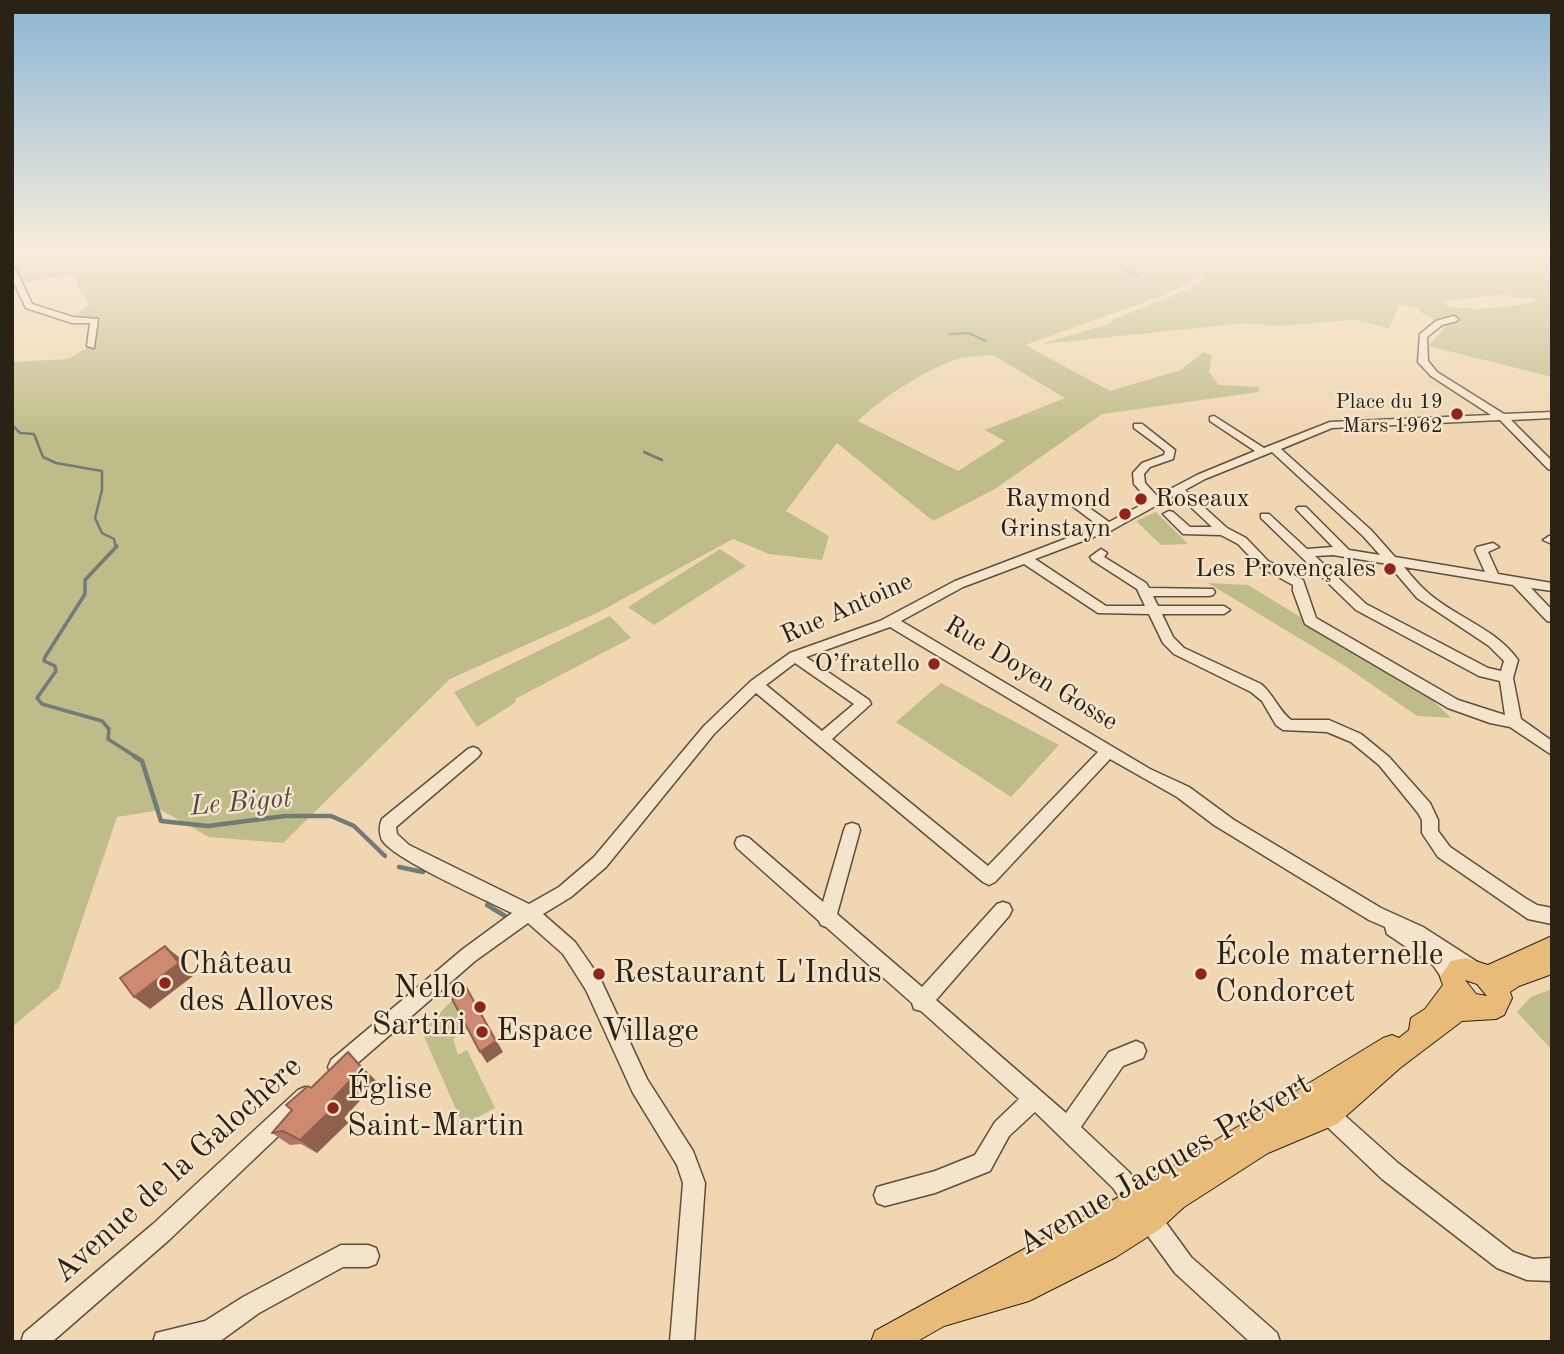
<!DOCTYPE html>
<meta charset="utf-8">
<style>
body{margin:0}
#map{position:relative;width:1564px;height:1354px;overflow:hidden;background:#f0d6b1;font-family:"Old Standard TT",serif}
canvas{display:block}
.frame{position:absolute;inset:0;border:14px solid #2b2216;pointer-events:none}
</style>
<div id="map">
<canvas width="1564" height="1354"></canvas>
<div class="frame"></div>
</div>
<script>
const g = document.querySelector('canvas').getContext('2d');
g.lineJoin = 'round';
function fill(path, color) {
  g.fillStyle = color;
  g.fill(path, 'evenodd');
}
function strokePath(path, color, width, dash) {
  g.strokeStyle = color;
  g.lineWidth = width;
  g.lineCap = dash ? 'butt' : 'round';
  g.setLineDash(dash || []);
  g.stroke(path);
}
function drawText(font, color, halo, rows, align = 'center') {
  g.font = font + ' "Old Standard TT",serif';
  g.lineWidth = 5;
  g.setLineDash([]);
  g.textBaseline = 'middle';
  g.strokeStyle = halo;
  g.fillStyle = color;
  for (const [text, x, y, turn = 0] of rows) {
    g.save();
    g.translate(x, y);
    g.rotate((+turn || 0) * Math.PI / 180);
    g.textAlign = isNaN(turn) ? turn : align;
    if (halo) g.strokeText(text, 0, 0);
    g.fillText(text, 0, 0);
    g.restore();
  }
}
const green = new Path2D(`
 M12,250H1552V377L1429,346L1446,326L1420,312V308L1399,304L1389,328L1355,320L1274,326L1247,323L1041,344L1112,323L1111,320L1199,285L1204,274L1164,295L1025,345L1110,391L1181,370L1203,352L1212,356L1209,372L1219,385L1259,387L1258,392L1102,414L995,489L933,521L837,443L786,511L829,536L822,560L769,554L733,539L599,612L450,679L283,843L209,837L161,810L117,817L59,988L12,1027V362L68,359L87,348L93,321L73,317L90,304L79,290L74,274L12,285ZM1501,295L1537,300C1519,307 1459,313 1443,304L1444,301ZM993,355L1065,398L985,430L1005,441L958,471L858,421C879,399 930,367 960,358C970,356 982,356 993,355Z
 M1156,512L1188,544L1161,545L1136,521Z
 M720,549L746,566L654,625L628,607Z
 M1208,583L1248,585L1427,695L1451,718L1417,716L1345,666Z
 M610,616L631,638L515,699L516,702L477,727L454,692Z
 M941,683L1059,745L1011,797L896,722Z
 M1552,989V1050L1517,1012L1531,997Z
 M457,995L468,1029L453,1039L458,1055L467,1050L495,1108L463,1125L422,1032Z`);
const streamFar3 = new Path2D(`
 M1125,270L1138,276
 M949,334L969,333L986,341`);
const streamFar2 = new Path2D(`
 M12,425L20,433L34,434L43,457L56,463L102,471V490L95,518L102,533L114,539L116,548
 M644,452L662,460`);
const streamFar1 = new Path2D(`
 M117,546L85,580V594L45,657L44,661L55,666L56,671L37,698L42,704L102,721L109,729L108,739L136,757`);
const stream = new Path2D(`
 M134,756L142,761L161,821L208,826L285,816H331L354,826L385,856
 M399,867L423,872
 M487,905L505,916`);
const minor = new Path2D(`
 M12,268L16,270L32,304L73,317L98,319L94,348L87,346L90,323H72L26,308L12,279Z
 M1454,316L1458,319L1457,321L1442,325L1427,337L1428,361L1437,372L1504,414L1552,412V418L1511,420L1552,461V470L1548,469L1500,420L1332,428L1281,449L1371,530L1395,557L1485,572L1475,550L1477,547L1493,543L1499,547L1488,552L1498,574L1552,583V591L1531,588L1552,610V622L1547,621L1513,585L1404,567C1411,575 1418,584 1426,591C1454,617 1496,628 1518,660L1513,678L1521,719L1552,741V755L1510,727L1490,723L1448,708L1305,624L1293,591V585L1260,567L1238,544L1221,535L1183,534L1163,514L1169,511L1173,512L1190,527H1212L1177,494L1112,530L1035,559L1106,606H1145L1137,589L1092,560L1090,557L1101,549L1107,553L1104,557L1146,583L1149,588L1213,589L1215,592L1213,595L1209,596H1153L1158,606H1224L1230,610L1224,614H1162L1173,637L1184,648L1261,684C1274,695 1279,711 1291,720H1329L1361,734L1389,757L1430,803L1438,820V831L1450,847L1525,898L1537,905L1552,908V924L1528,919L1438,857L1422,833V820L1418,813L1379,765L1351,742L1327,732L1283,730L1276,725L1262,701L1251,692L1174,654L1163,643L1149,614L1098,613L1024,564L963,587L901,621L1150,769L1189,787L1234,820L1381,908L1423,927L1479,963L1481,969L1479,975L1472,978L1459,971L1461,977L1459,983L1452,986L1445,983L1433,965L1387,934L1385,927L1369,920L1214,825L1177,797L1110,759L995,882L989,885L983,882L756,693L714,734L606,867L571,897L543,914L575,942L600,978L647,1079L693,1151L705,1183L694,1342H670L683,1183L677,1165L633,1093L586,990L563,954L528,923L475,961L345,1074L338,1077L331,1074L328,1067L331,1060L463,949L512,913C488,901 393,859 382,840C379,834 379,825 382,819L468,749L473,747L478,749L481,753L478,757L396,827L397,834L409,845L529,904L559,887L594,857L704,726L751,681L790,653L880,621L955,581L1099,526L1071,505L1064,504V500L1077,499L1109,522L1149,501L1134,484L1133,473L1142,463L1164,455L1165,451L1134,428V424H1142L1175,450L1173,459L1150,467L1144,474L1145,483L1157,496L1197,475L1255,451L1210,421V417L1214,416L1264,448L1330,422L1491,415L1431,376L1418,362L1420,334L1436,321ZM1272,452L1363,536L1380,555L1349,550L1306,507H1298L1296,509L1333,547L1307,549L1269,514H1261V518L1356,610L1479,676L1500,681L1505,715L1458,700L1316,618L1303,580L1268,561L1246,538L1227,528L1185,490L1205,479ZM1333,555L1388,564L1417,598L1489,646L1504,661L1501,671L1488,668L1366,604L1315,556ZM890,627L1098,752L988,866L832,739L871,704L869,700L806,657ZM795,663L854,704L822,731L766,685Z
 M1549,536H1552V544L1543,540Z
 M852,823L858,825L860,830L837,914L922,987L997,904L1003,902L1009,904L1012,910L1009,916L936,1000L1066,1113L1109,1052L1136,1041L1143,1044L1146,1051L1143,1058L1123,1066L1081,1127L1129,1172L1191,1257L1277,1333L1280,1342H1250L1175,1273L1113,1188L1035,1112L1009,1136L990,1171L935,1193L885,1206L877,1203L874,1195L877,1187L935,1171L975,1155L995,1122L1019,1099L921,1011L914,1009L912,1003L826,927L821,925L819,921L737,848L735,843L737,838L743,836L749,838L823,902L844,830L846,825Z
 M305,1087L312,1090L315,1097L312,1104L169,1240L52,1342H21L24,1333L153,1224L298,1090Z
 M1326,1102L1333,1105L1398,1163L1513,1252L1533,1259L1552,1258V1281L1527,1280L1497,1268L1382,1179L1319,1119L1316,1112L1319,1105Z
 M341,1245H368L376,1248L379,1256L376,1264L368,1267H343L259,1313L219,1342H153L156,1333L205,1321L243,1297Z`);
const major = new Path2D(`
 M1552,936V974L1519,986L1510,992L1512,998L1504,1015L1496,1019L1462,1021L1400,1068L1337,1124L1268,1153L1184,1207L1160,1229L1116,1257L1029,1301L944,1326L916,1342H871L875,1331L1157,1176L1383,1038L1392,1035L1399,1038L1409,1030L1411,1018L1425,1009L1443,985L1440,977L1451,961L1466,958L1488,965ZM1465,980L1477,984L1487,996L1476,994Z`);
const wall = new Path2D(`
 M348,1052L377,1082L344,1118L348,1123L317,1153L301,1144L290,1145L272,1133L311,1088Z`);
const shadedWall = new Path2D(`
 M165,946L180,958L193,976L150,1009L134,997Z
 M466,987L503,1052L487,1063L480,1052Z
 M348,1052L377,1082L344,1118L348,1123L317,1153L300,1140L328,1104Z`);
const building = new Path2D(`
 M165,946L179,963L134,997L120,978Z
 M466,987L496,1041L480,1052L451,997Z
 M348,1052L362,1068L328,1104L331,1110L300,1140L283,1131L272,1133L292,1110L286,1105L308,1086L311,1088Z`);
const markers = [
 [1457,414,7,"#8f2418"],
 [1141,499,7,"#8f2418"],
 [1125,514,7,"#8f2418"],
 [1390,569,7,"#8f2418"],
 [934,664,7,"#8f2418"],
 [599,974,7,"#8f2418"],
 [1201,974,7,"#8f2418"],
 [165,983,7,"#8f2418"],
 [480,1007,7,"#8f2418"],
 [482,1032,7,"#8f2418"],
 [333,1108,7,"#8f2418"]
];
const farPoinames = [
 ["Place du 19",1443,402],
 ["Mars 1962",1443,426]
];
const poiNames = [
 ["Raymond",1111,499],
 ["Grinstayn",1111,529],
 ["Roseaux",1155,499,"left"],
 ["Les Provençales",1376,569],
 ["O’fratello",920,664]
];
const streetNames = [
 ["Rue Antoine",847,609,-24],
 ["Rue Doyen Gosse",1031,674,31]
];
const waterNames = [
 ["Le Bigot",241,803,-5]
];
const nearPoinames = [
 ["École maternelle",1215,956],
 ["Condorcet",1215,993],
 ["Château",179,965],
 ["des Alloves",179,1002],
 ["Restaurant L'Indus",613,974],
 ["Nello",466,989,"right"],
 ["Sartini",466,1026,"right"],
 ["Espace Village",496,1032],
 ["Église",347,1090],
 ["Saint-Martin",347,1127]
];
const nearStreetnames = [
 ["Avenue Jacques Prévert",1165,1165,-30],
 ["Avenue de la Galochère",178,1170,-42]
];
fill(green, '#bebc88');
strokePath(streamFar3, '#717b77', 2);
strokePath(streamFar2, '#717b77', 2.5);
strokePath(streamFar1, '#717b77', 3.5);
strokePath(stream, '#717b77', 4.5);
strokePath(minor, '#5c4f3d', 3);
strokePath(major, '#2b2216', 2);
fill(minor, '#f5e4cc');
fill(major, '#e8bb78');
fill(wall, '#b17661');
fill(shadedWall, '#90604f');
fill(building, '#ce8971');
strokePath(building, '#90604f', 2);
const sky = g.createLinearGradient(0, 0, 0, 440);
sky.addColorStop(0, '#8bb5d4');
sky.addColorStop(0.57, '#f8eddc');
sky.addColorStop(1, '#f8eddc00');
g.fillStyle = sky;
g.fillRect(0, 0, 1564, 440);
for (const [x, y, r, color] of markers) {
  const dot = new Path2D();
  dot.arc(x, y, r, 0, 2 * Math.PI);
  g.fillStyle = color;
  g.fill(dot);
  strokePath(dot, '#f5e4cc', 2.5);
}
drawText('21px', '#2b2216', '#f5e4cc', farPoinames, 'right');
drawText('26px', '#2b2216', '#f5e4cc', poiNames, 'right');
drawText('26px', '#2b2216', '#f5e4cc', streetNames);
drawText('italic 28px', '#4e4e46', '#f5e4cc', waterNames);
drawText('32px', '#2b2216', '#f5e4cc', nearPoinames, 'left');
drawText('32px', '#2b2216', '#f5e4cc', nearStreetnames);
</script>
